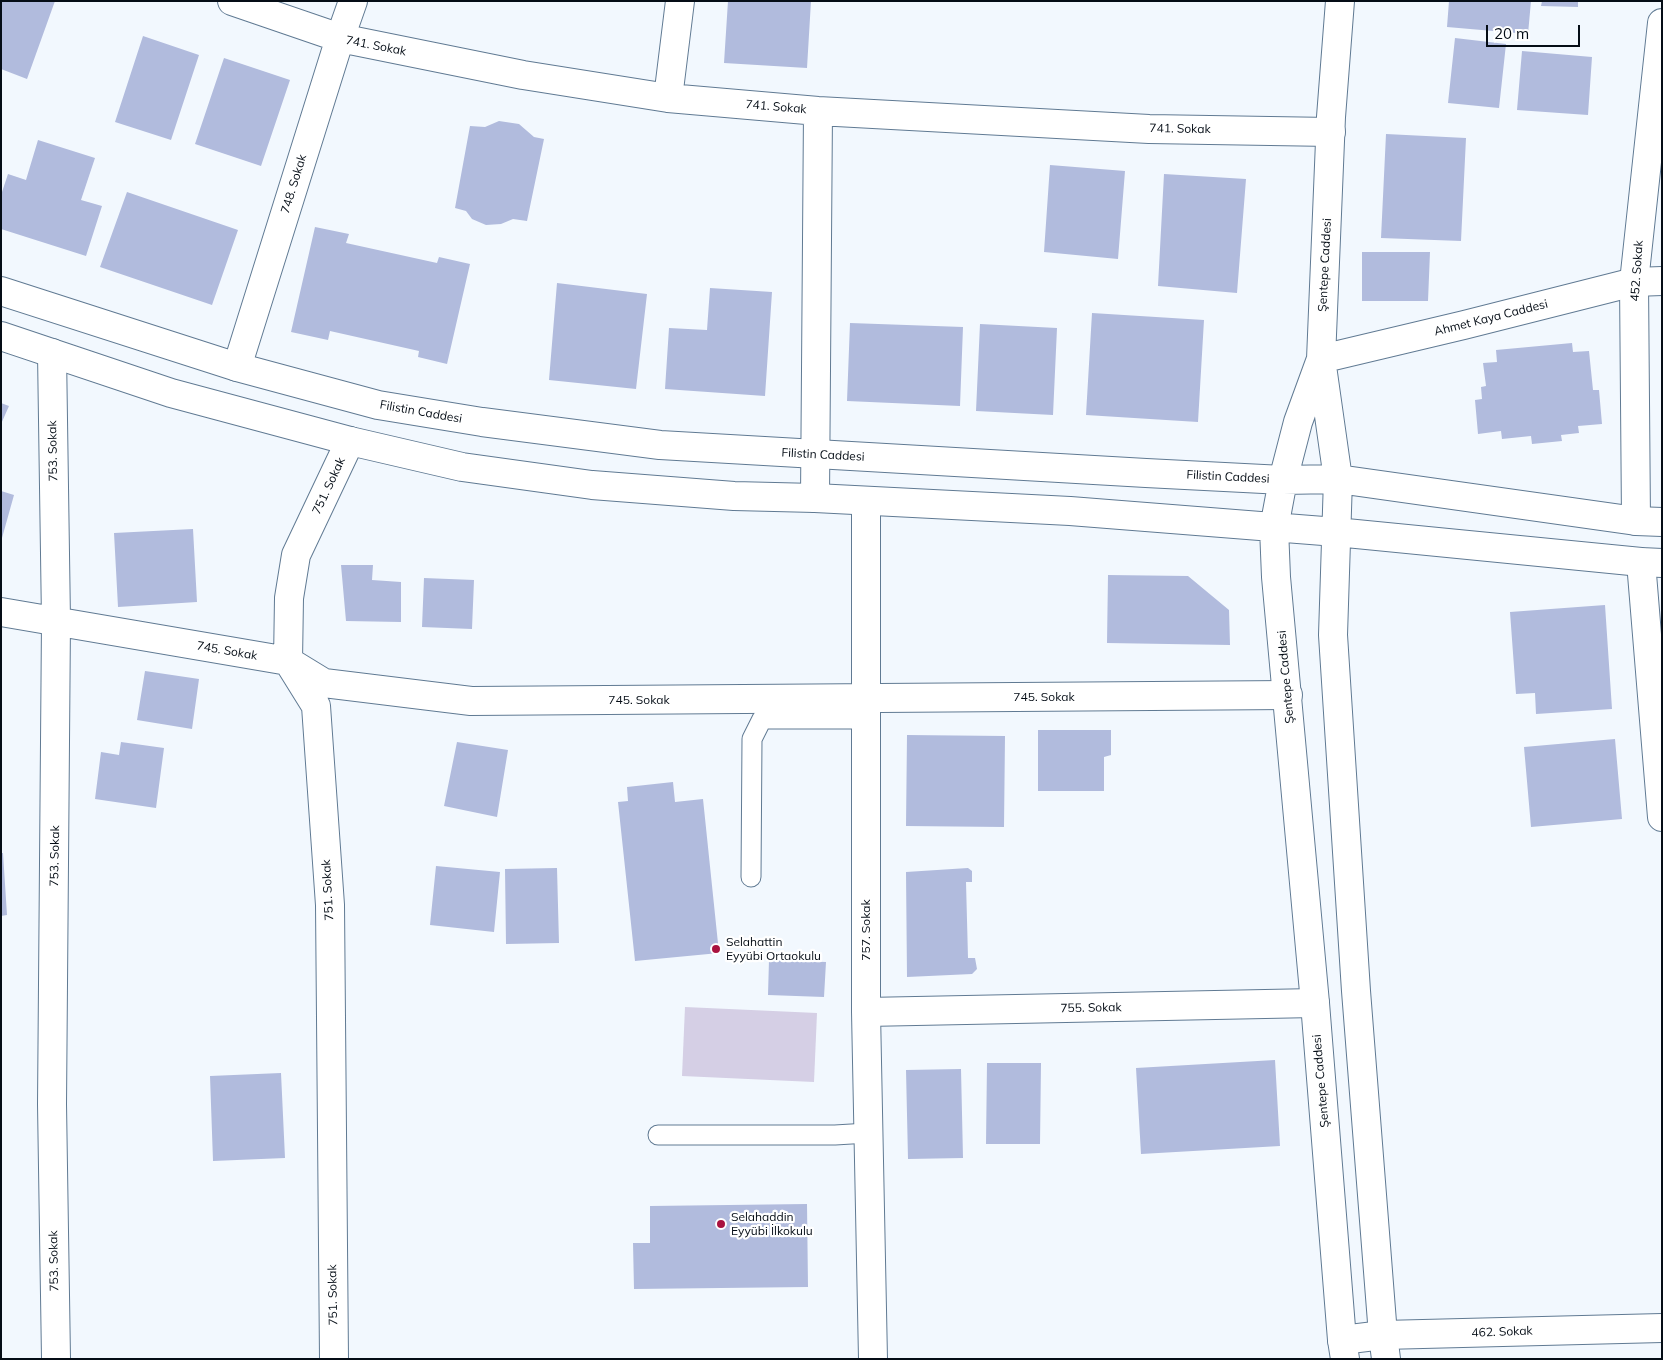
<!DOCTYPE html>
<meta charset="utf-8">
<style>
body{margin:0}
#map{position:relative;width:1663px;height:1360px;overflow:hidden;background:#f2f8fe;font-family:Mulish,sans-serif}
canvas{display:block}
.frame{position:absolute;inset:0;border:2px solid #050d16;pointer-events:none}
.scale{position:absolute;left:1486px;top:25px;width:94px;height:22px;box-sizing:border-box;border:2px solid #050d16;border-top:0;padding-left:6px;font-size:15px;line-height:18px;white-space:nowrap;color:#050d16;-webkit-text-stroke:4px #fff;paint-order:stroke}
</style>
<div id="map">
<canvas width="1663" height="1360"></canvas>
<div class="frame"></div>
<div class="scale">20 m</div>
</div>
<script>
const g = document.querySelector('canvas').getContext('2d');
g.lineJoin = 'round';
function fill(path, color) {
  g.fillStyle = color;
  g.fill(path, 'evenodd');
}
function strokePath(path, color, width, dash) {
  g.strokeStyle = color;
  g.lineWidth = width;
  g.lineCap = dash ? 'butt' : 'round';
  g.setLineDash(dash || []);
  g.stroke(path);
}
function drawText(font, color, halo, rows, align = 'center') {
  g.font = font + ' Mulish,sans-serif';
  g.lineWidth = 4.5;
  g.setLineDash([]);
  g.textBaseline = 'middle';
  g.strokeStyle = halo;
  g.fillStyle = color;
  for (const [text, x, y, turn = 0] of rows) {
    g.save();
    g.translate(x, y);
    g.rotate((+turn || 0) * Math.PI / 180);
    g.textAlign = isNaN(turn) ? turn : align;
    if (halo) g.strokeText(text, 0, 0);
    g.fillText(text, 0, 0);
    g.restore();
  }
}
const green = new Path2D(`
 M685,1007L817,1013L814,1082L682,1076Z`);
const building = new Path2D(`
 M1,1H55L27,79L1,69Z
 M728,1H811L807,68L724,63Z
 M1449,1H1531L1528,34L1447,27Z
 M1542,1H1578V7L1541,6Z
 M143,36L199,55L171,140L115,122Z
 M1455,38L1506,44L1499,108L1448,103Z
 M1522,51L1592,57L1588,115L1517,110Z
 M224,58L290,80L261,166L195,144Z
 M499,121L519,124L534,137L544,139L527,221L513,219L501,224L486,225L472,219L466,211L455,208L470,126L485,127Z
 M1386,134L1466,138L1461,241L1381,238Z
 M38,140L95,158L81,200L102,206L86,256L1,229V195L8,174L26,180Z
 M1050,165L1125,171L1118,259L1044,252Z
 M1164,174L1246,179L1237,293L1158,286Z
 M127,192L238,230L212,305L100,267Z
 M315,227L349,234L346,243L437,263L439,257L470,264L447,364L418,357L419,351L330,331L328,340L291,332Z
 M1362,252H1430L1428,301H1362Z
 M557,283L647,294L636,389L549,380Z
 M710,288L772,292L765,396L665,389L669,328L707,330Z
 M1092,313L1204,320L1198,422L1086,415Z
 M850,323L963,327L960,406L847,401Z
 M980,324L1057,328L1053,415L976,411Z
 M1572,343L1573,352L1589,351L1593,390H1599L1602,424L1578,426L1579,433L1561,435L1562,441L1532,444L1531,436L1502,439L1501,431L1478,434L1475,400L1482,399L1481,387L1486,386L1483,363L1497,362L1496,350Z
 M1,403L9,406L1,424Z
 M1,491L14,495L2,538H1Z
 M193,529L197,602L118,607L114,533Z
 M341,565H373L372,580L401,582V622L346,621Z
 M1108,575L1188,576L1229,610L1230,645L1107,643Z
 M424,578L474,580L472,629L422,627Z
 M1605,605L1612,709L1536,714L1535,693L1516,694L1510,612Z
 M145,671L199,679L192,729L137,720Z
 M1038,730H1111V755L1104,757V791H1038Z
 M907,735L1005,736L1004,827L906,826Z
 M1615,739L1622,819L1531,827L1524,747Z
 M121,742L164,748L156,808L95,799L101,752L119,755Z
 M457,742L508,750L497,817L444,806Z
 M673,782L675,802L703,799L719,953L635,961L618,802L628,801L627,787Z
 M1,853H3L7,915L1,916Z
 M436,866L500,872L494,932L430,925Z
 M557,868L559,943L506,944L505,869Z
 M968,868L972,871V882H966L968,958H975L977,969L972,974L907,977L906,872Z
 M769,960L826,962L824,997L768,995Z
 M1275,1060L1280,1146L1141,1154L1136,1068Z
 M987,1063H1041L1040,1144H986Z
 M961,1069L963,1158L908,1159L906,1070Z
 M281,1073L285,1158L213,1161L210,1076Z
 M807,1204L808,1287L634,1289L633,1243H650V1206Z`);
const lane = new Path2D(`
 M751,877L752,739L762,719H865
 M658,1135H835L868,1133`);
const street = new Path2D(`
 M232,1L340,38L523,75L668,98L818,111L1149,129L1331,132
 M668,98L680,1
 M52,353L56,621L52,1104L56,1359
 M237,367L340,38L353,1
 M815,498L818,111
 M866,501V1012L873,1359
 M1636,521L1634,282L1662,23
 M1641,562L1662,817
 M1,612L288,661L324,683L471,701L1288,695
 M866,1012L1315,1003
 M1342,1340L1383,1335L1662,1328
 M334,1359L330,905L316,706L288,661L289,598L296,555L350,441`);
const secondary = new Path2D(`
 M1340,1L1331,117L1321,359L1298,422L1283,480L1274,528L1276,577L1315,1003L1342,1340L1345,1359
 M1,291L237,367L378,405L482,422L660,445L1146,473L1283,480L1338,479L1636,521L1662,522
 M1,336L171,393L350,441L462,467L592,485L734,496L815,498L1070,511L1336,532L1641,562L1662,563
 M1386,1359L1383,1335L1356,991L1333,635L1338,479L1321,359L1464,325L1634,282L1662,281`);
const markers = [
 [716,949,5,"#a9123f"],
 [721,1224,5,"#a9123f"]
];
const streetNames = [
 ["741. Sokak",376,46,11],
 ["741. Sokak",776,107,5],
 ["741. Sokak",1180,129,1],
 ["748. Sokak",294,184,-73],
 ["Şentepe Caddesi",1325,265,-87],
 ["452. Sokak",1637,271,-86],
 ["Ahmet Kaya Caddesi",1491,318,-14],
 ["Filistin Caddesi",421,412,10],
 ["753. Sokak",53,451,-91],
 ["Filistin Caddesi",823,455,3],
 ["Filistin Caddesi",1228,477,3],
 ["751. Sokak",329,486,-65],
 ["745. Sokak",227,651,10],
 ["Şentepe Caddesi",1286,677,-95],
 ["745. Sokak",1044,697],
 ["745. Sokak",639,700],
 ["753. Sokak",55,856,-89],
 ["751. Sokak",328,890,-93],
 ["757. Sokak",866,930,-90],
 ["755. Sokak",1091,1008,-1],
 ["Şentepe Caddesi",1321,1081,-95],
 ["753. Sokak",54,1261,-91],
 ["751. Sokak",333,1295,-91],
 ["462. Sokak",1502,1332,-2]
];
const poiNames = [
 ["Selahattin",726,942],
 ["Eyyübi Ortaokulu",726,956],
 ["Selahaddin",731,1217],
 ["Eyyübi İlkokulu",731,1231]
];
fill(green, '#d5cfe5');
fill(building, '#b1bbdd');
strokePath(lane, '#607a93', 21);
strokePath(street, '#607a93', 30);
strokePath(secondary, '#607a93', 30);
strokePath(lane, '#fff', 19);
strokePath(street, '#fff', 28);
strokePath(secondary, '#fff', 28);
for (const [x, y, r, color] of markers) {
  const dot = new Path2D();
  dot.arc(x, y, r, 0, 2 * Math.PI);
  g.fillStyle = color;
  g.fill(dot);
  strokePath(dot, '#fff', 2);
}
drawText('12px', '#050d16', '#fff', streetNames);
drawText('12px', '#050d16', '#fff', poiNames, 'left');
</script>
